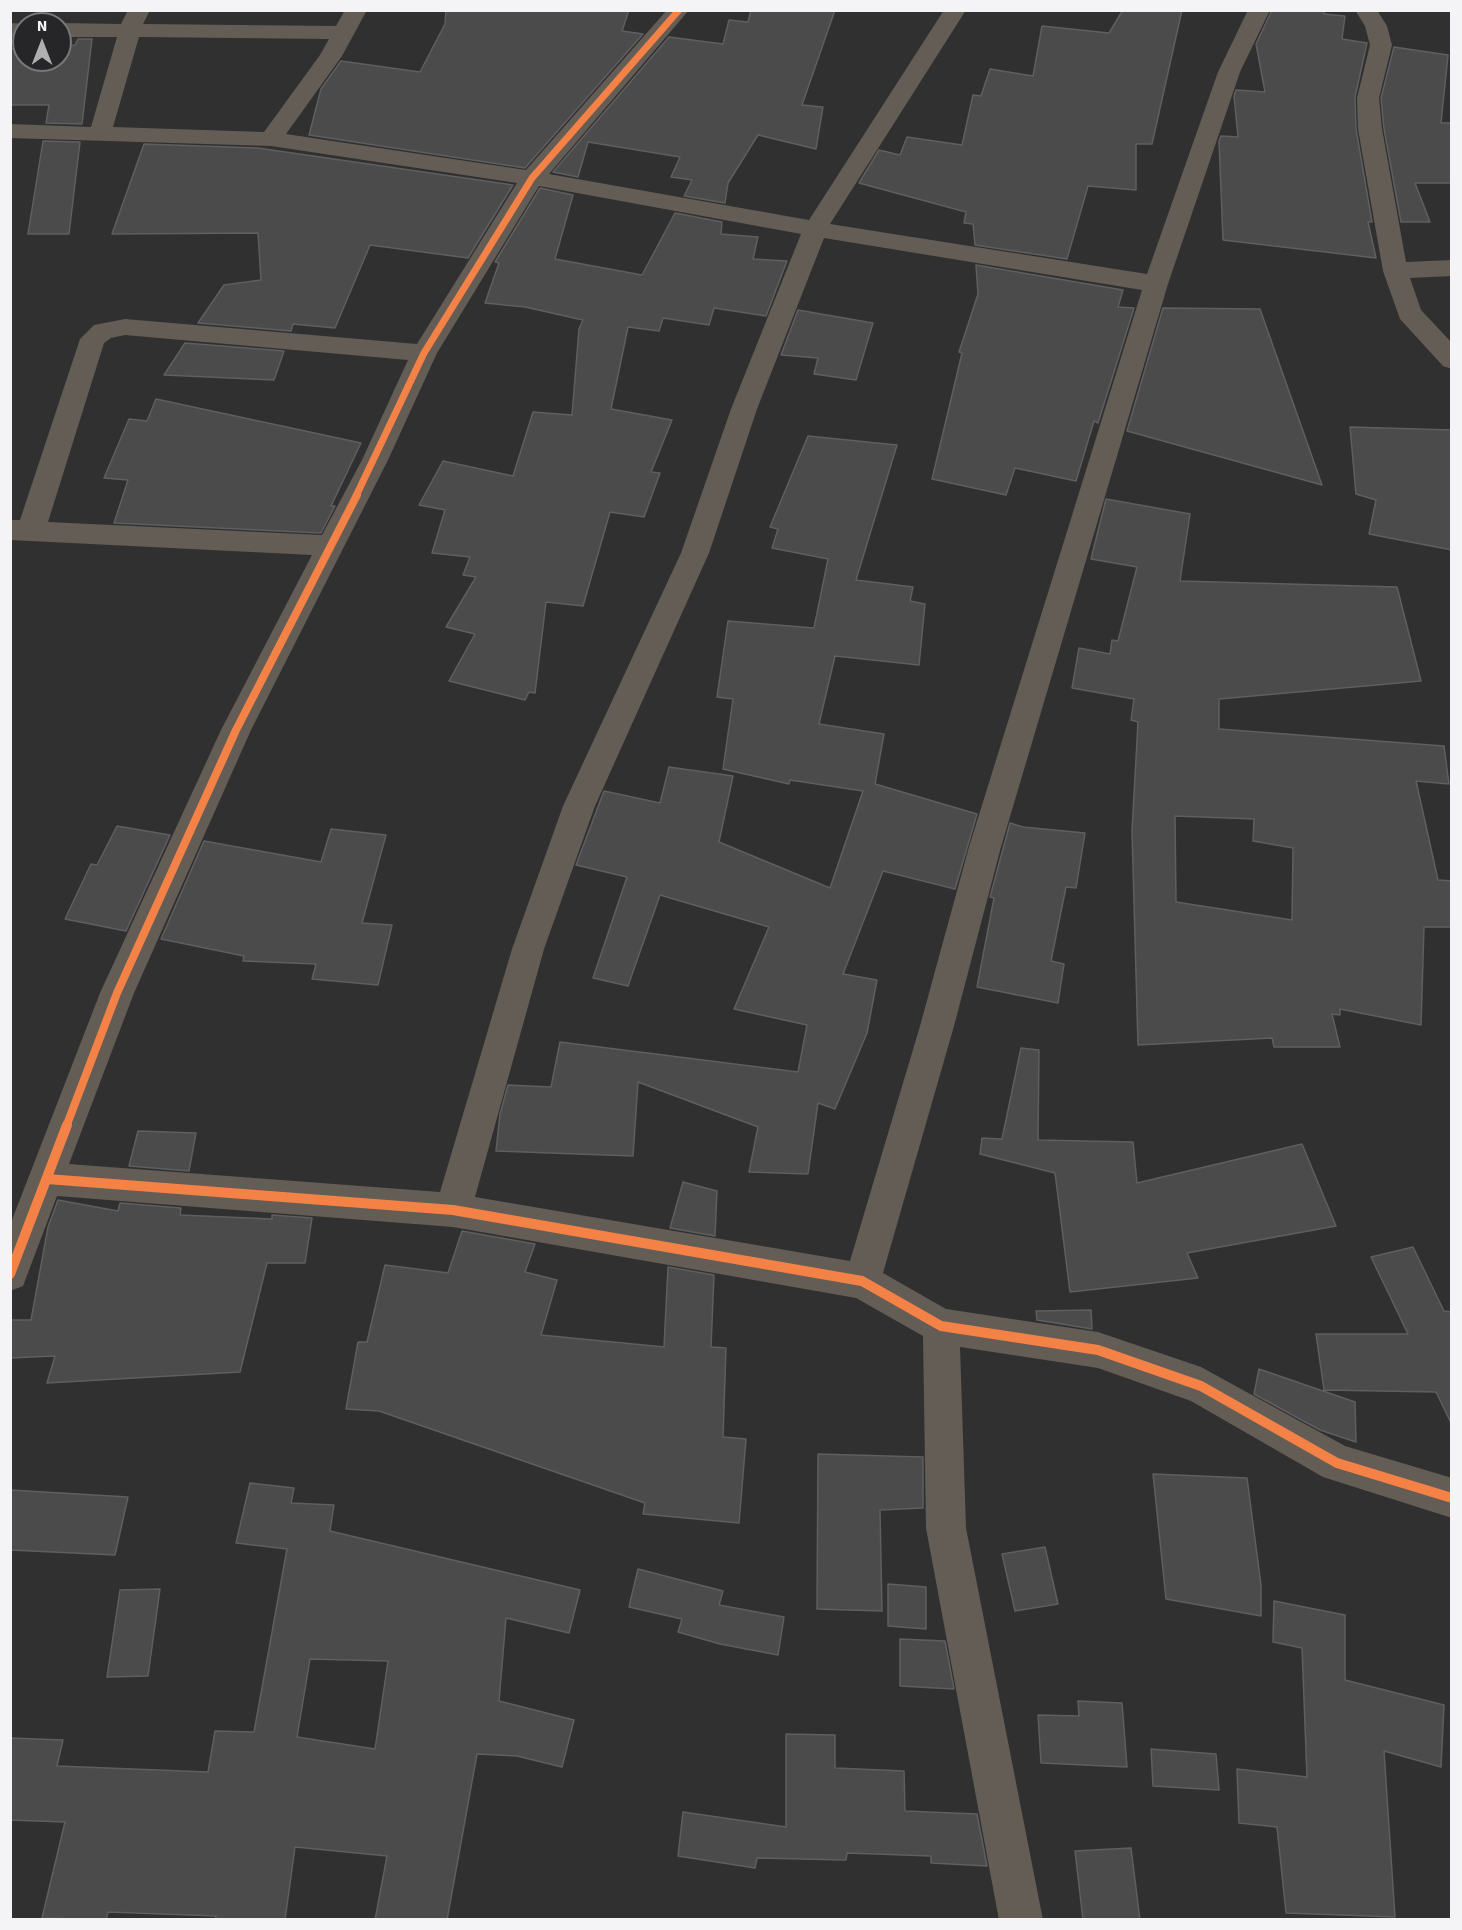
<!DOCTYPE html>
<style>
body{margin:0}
#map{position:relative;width:1462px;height:1930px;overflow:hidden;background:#303031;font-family:"Source Sans 3",sans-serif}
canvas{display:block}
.frame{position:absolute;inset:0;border:12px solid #f4f3f5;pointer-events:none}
.north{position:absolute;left:12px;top:12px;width:60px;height:60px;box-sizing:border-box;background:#262528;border:2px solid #78777a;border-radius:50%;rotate:0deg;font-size:16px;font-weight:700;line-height:24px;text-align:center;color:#f4f3f5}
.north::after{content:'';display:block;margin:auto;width:21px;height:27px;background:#afafb0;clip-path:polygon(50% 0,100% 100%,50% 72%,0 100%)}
</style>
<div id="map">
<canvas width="1462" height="1930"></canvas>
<div class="frame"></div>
<div class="north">N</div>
</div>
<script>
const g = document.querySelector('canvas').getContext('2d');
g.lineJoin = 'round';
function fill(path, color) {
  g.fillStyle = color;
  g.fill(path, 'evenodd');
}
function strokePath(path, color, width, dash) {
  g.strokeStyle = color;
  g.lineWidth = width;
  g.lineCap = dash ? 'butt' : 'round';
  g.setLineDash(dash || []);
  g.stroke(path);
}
const building = new Path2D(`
 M446,10H629L622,31L643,34L525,168L309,135L321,89L341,61L420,72L445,24Z
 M751,10H835L802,105L823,107L816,149L758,135L728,183L725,203L684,196L692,180L671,177L680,157L588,142L578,177L553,172L669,37L723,44L729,20L748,22Z
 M1123,10H1182L1152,144H1136V190L1088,186L1067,259L975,245L973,224L964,223L966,212L859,183L879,150L900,155L907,137L962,145L973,95L981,96L990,69L1033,76L1042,26L1109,33Z
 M1272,10H1324V14L1345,16L1342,39L1367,43L1355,97L1356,129L1372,222H1368L1376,258L1223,240L1219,141L1221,136L1238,137L1234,96L1236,90L1265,92L1256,44Z
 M78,39H92L82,124L46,123L49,105H10V49L24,48V60H60V46L75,45Z
 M1394,47L1448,55L1441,123H1452V183H1415L1430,222H1401L1384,129L1381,98Z
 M43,141L80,142L69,234H28Z
 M144,144L258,148L513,185L468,258L370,245L335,328L293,324L291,331L198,323L224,285L261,280L258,233L112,234Z
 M540,188L573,195L555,259L642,275L675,213L722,222L721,234L758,237L753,259L787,261L766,316L714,308L709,325L663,318L659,331L628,327L611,409L672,420L651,472L660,473L644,517L610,512L583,606L546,602L535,693L529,692L525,700L449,681L475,634L446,627L476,577L463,575L470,557L432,553L445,510L419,505L443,461L513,476L533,412L572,415L579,329L583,320L525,307L485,303L499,263L495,262Z
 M976,265L1123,290L1118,307L1134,308L1098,423L1094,421L1076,481L1015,468L1006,495L932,479L962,353L959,352L978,294Z
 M1163,308L1260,309L1322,485L1127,431Z
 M798,310L873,323L856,380L814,374L818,358L781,355Z
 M185,343L284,351L274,380L164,375Z
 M156,399L361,443L331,506H335L321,533L114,523L128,480L104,478L129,419L147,421Z
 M1350,427L1452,430V550L1369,534L1376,500L1356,494Z
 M808,436L897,445L856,580L913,587L910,601L925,604L919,665L835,656L819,724L884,734L875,784L977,814L955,889L883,871L843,974L877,980L867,1033L835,1109L818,1103L808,1174L749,1172L758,1127L638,1082L633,1156L496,1151L500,1114L508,1085L551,1087L560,1042L798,1072L807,1025L734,1009L769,927L660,895L628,986L593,978L627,877L576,865L604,791L660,803L669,767L733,776L719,842L830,888L863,791L790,780L789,784L723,769L733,699L717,697L728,621L814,628L828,559L772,548L778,529L770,527Z
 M1106,499L1190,514L1180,581L1397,587L1421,681L1219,699V729L1444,746L1449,784L1416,781L1438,880L1452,881V927H1424L1421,1025L1340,1009V1015L1332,1014L1340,1047H1274L1272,1038L1138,1045L1132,831L1138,722L1131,720L1134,699L1072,688L1079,648L1110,654L1112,640L1118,641L1137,567L1091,559ZM1175,816L1254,819L1253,841L1293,848L1292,920L1176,902Z
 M1010,823L1023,827L1085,833L1076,888L1066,887L1051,961L1064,964L1058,1003L977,987L994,898L990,897Z
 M117,826L170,835L126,931L65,919L91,864L97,865Z
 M331,829L386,835L362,923L392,925L378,985L312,979L316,964L243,961L244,956L161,939L204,841L321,862Z
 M1021,1048L1039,1050L1038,1140L1133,1142L1137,1183L1302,1144L1336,1226L1187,1253L1198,1278L1070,1292L1055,1173L980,1154L982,1138L1002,1139Z
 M138,1131L196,1133L189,1171L129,1166Z
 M683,1182L717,1191L715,1236L670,1228Z
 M58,1200L118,1211L120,1203L181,1208L180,1215L272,1219V1215L312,1218L305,1263H267L240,1372L47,1383L55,1356L10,1358V1320H31L48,1227Z
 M462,1231L535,1244L525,1272L557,1280L541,1335L664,1347L668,1267L714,1275L711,1347L726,1348L723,1437L746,1439L739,1523L643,1514L645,1503L379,1411L346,1409L358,1342H367L385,1265L448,1273Z
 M1413,1247L1444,1311L1452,1312V1425L1436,1392L1324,1390L1316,1334H1408L1371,1257Z
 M1091,1310L1092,1329L1037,1320L1036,1311Z
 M1259,1369L1355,1402L1356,1442L1320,1430L1254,1394Z
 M818,1454L923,1457V1508L880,1510L882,1611L817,1609Z
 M1153,1474L1247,1478L1261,1585V1616L1166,1599Z
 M250,1483L294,1488L291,1503L334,1505L330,1531L580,1590L569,1633L506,1618L499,1701L574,1720L562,1767L517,1756L477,1754L447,1920H375L387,1856L295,1847L285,1920H215L216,1916L108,1912L106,1920L42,1918L65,1822L10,1820V1738L63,1740L57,1766L208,1772L215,1731L254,1732L287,1549L236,1543ZM310,1659L388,1661L375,1749L297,1737Z
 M10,1490L128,1497L115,1555L10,1550Z
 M1045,1547L1058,1604L1015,1611L1002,1554Z
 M638,1569L723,1591L719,1605L784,1617L778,1655L720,1644L678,1632L682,1619L629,1607Z
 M888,1584L926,1587V1629L888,1626Z
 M160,1589L148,1676L107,1677L120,1590Z
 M1274,1601L1345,1615V1680L1444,1705L1441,1767L1384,1751L1395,1917L1286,1913L1277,1827L1239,1823L1237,1769L1307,1777L1302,1648L1273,1642Z
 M900,1639L945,1641L954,1689L900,1686Z
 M1078,1701L1122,1703L1127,1767L1041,1763L1038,1715L1079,1716Z
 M786,1734L835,1735V1768L904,1771L905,1811L977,1814L987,1866L931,1863V1856L847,1853L846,1860L757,1858L755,1868L678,1856L683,1812L786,1827Z
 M1151,1749L1216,1754L1219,1790L1153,1786Z
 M1131,1848L1140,1920H1083L1075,1851Z`);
const street = new Path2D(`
 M128,10H150L143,24L336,26L345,10H367L342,56L286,134L526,170L667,10H689L549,174L809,220L944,10H966L830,224L1147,274L1218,72L1248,10H1270L1240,72L1168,284L1001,847L954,1026L883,1273L946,1309L1098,1332L1201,1367L1345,1446L1452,1478V1518L1323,1477L1191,1401L1098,1368L960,1347L966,1528L1043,1920H999L926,1528L923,1336L856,1298L453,1227L57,1196L23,1286L10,1291V1225L100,993L221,730L312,555L10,540V520H20L80,339L94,325L125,319L417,344L517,183L271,146L10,138V124L91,127L117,37H60V24H58L60,23L121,24ZM139,37L329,39L320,55L264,132L113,127ZM539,186L801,234L731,409L681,553L563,806L512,949L440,1192L69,1164L134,993L251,730L388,460L437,353ZM824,238L1142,290L969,847L920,1026L850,1261L475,1197L544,949L595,806L709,553L757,409ZM125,335L408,360L362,460L322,535L48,522L104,343L111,338Z
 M1355,10H1377L1387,26L1392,45L1379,98L1382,129L1406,262L1452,260V276L1410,278L1421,310L1452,343V369L1443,366L1400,319L1383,271L1358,129L1357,98L1370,45L1365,26Z
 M10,23L26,24H24V37H10Z`);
const cyclewayFar2 = new Path2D(`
 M356,496L424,353L532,178L679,10`);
const cyclewayFar1 = new Path2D(`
 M66,1127L117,993L236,730L357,495`);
const cycleway = new Path2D(`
 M47,1179L453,1210L862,1281L941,1326L1098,1350L1201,1386L1337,1463L1452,1498
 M10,1274L67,1125`);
fill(building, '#4b4b4c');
strokePath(building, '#5f5e60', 1.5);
fill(street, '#635d56');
strokePath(cyclewayFar2, '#f48246', 7);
strokePath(cyclewayFar1, '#f48246', 8);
strokePath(cycleway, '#f48246', 10);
</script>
